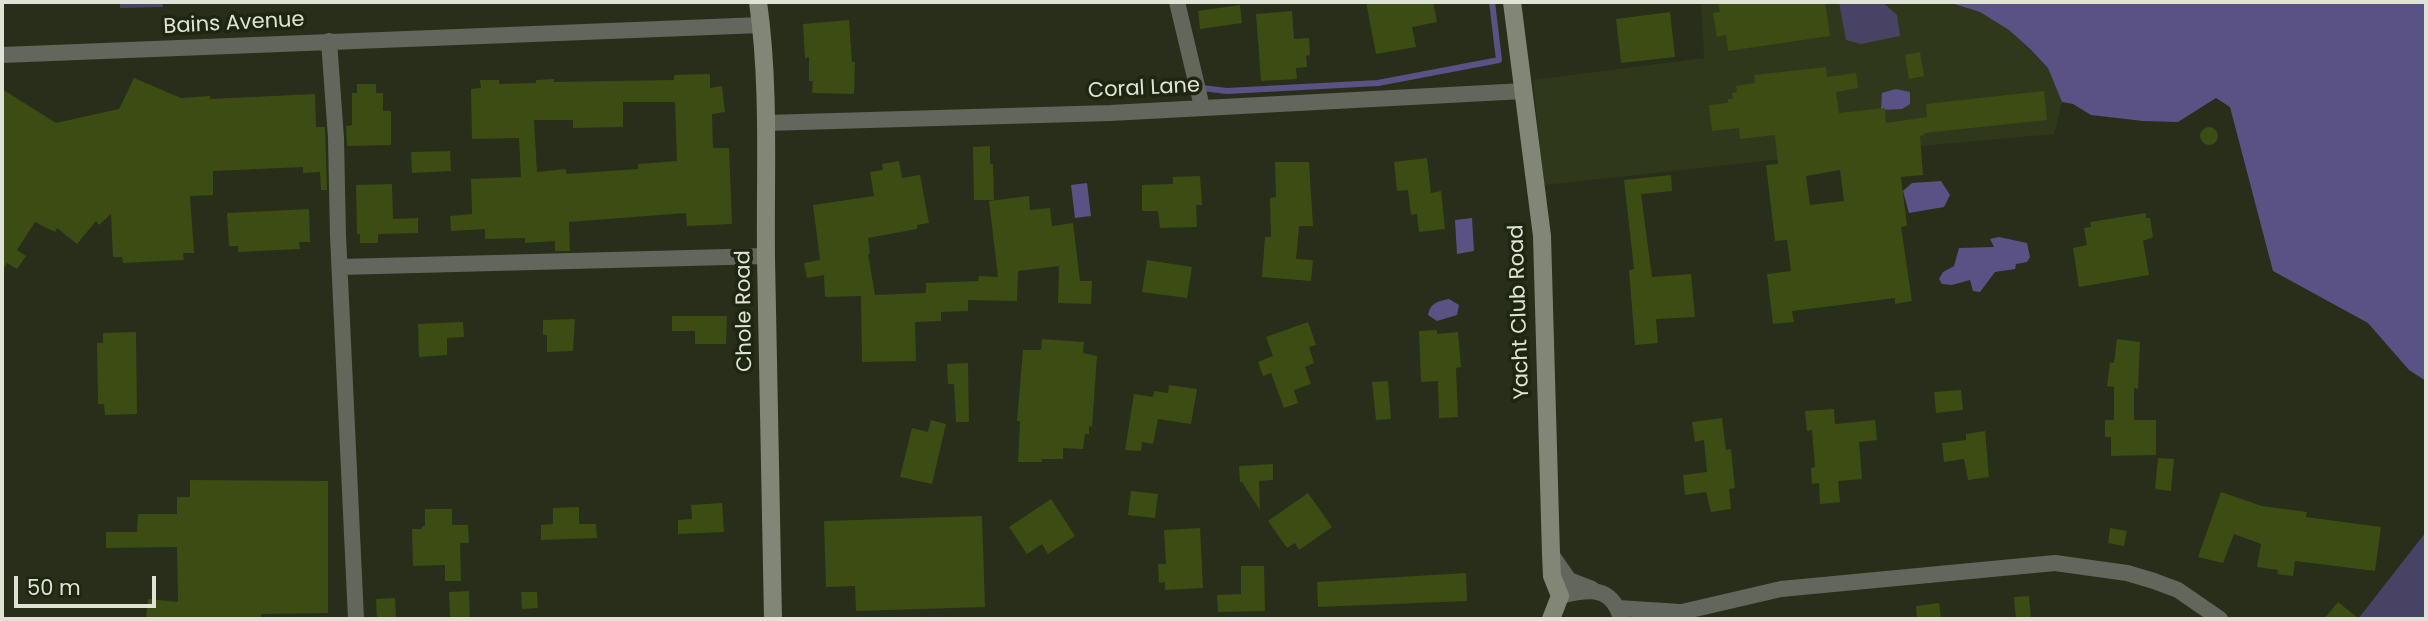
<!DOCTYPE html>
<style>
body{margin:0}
#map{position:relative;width:2428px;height:621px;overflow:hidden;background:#282e19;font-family:Poppins,sans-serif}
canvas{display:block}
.frame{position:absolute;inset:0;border:4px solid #dfe3d6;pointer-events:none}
.scale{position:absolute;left:14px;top:576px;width:142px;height:32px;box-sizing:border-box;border:4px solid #dfe3d6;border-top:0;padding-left:9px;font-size:21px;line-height:24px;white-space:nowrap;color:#dfe3d6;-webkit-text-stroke:5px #1e2510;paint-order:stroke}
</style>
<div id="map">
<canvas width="2428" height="621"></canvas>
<div class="frame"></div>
<div class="scale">50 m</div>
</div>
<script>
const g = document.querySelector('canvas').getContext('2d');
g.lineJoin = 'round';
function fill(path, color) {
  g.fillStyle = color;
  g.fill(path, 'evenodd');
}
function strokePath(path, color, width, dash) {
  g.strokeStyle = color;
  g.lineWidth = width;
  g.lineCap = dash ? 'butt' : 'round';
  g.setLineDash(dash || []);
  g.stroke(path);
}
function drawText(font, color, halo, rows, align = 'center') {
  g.font = font + ' Poppins,sans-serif';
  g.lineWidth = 7;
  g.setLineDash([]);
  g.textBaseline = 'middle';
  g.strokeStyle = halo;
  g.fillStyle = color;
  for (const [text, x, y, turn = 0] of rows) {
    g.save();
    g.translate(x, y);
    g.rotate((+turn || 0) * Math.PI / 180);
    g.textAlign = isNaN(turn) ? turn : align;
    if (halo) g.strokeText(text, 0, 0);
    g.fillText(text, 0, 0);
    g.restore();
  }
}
const built = new Path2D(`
 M1701,2H1948L1980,12L2009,30L2048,68L2062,102L2054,134L1819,155L1544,185L1533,80L1704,58Z`);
const green = new Path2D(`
 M120,2H162L163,7L120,8Z
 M1839,2H1882L1897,15L1900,36L1861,44L1846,40Z
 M2426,532V619H2358Z`);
const water = new Path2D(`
 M1948,2H2426V381L2409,370L2368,323L2273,271L2230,107L2216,98L2178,122L2143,121L2091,115L2073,104L2062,102L2048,68L2030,49L2009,30L1980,12Z
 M1896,89L1910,92V104L1902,109L1881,110L1882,93Z
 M1941,181L1950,195L1944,207L1909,213L1903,191L1912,183Z
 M1087,183L1091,216L1075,218L1071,185Z
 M1472,218L1474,251L1457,254L1455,220Z
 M1999,237L2027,243L2030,257L2027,262L2016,264L2015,269L1995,272L1980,292L1973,291L1970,280L1952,285L1942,284L1939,279L1943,272L1954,266L1959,248L1994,247L1990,239Z
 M1449,299L1459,305L1457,315L1437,321L1428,315C1430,303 1438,301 1449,299Z`);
const stream = new Path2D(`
 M1202,88L1227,91L1378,83L1499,60L1492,2`);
const building = new Path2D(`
 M1366,2H1433L1437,22L1412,27L1416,47L1376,54Z
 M1718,2H1825L1830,36L1728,51L1726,35L1717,37L1713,13L1720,12Z
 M1240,5L1242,23L1200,29L1198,11Z
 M1292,11L1294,39L1309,38L1310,55L1306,56L1307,67L1296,68L1297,79L1261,81L1256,14Z
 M1670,12L1675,57L1621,63L1616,19Z
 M849,20L852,62H855L854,94L812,93L813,81H809V57L805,58L803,24Z
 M1920,52L1924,76L1909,79L1905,55Z
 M1826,67L1827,77L1856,73L1858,88L1836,92L1839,113L1885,108L1886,123L1927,117L1926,104L2044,91L2047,120L1924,133L1925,135L1920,136L1923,175L1901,177L1907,226L1901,227L1912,301L1895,304V298L1792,311L1794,322L1773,324L1767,274L1791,271L1787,240L1775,241L1766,165L1778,164L1775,135L1740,139L1739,128L1712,131L1709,105L1728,103V99H1733L1732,93L1737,92L1736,86L1755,83L1754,75ZM1840,170L1844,201L1810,205L1806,176Z
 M710,74V88L722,86L725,112L712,114L713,148H729L732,224L687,226L686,213L569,222L570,251H555V241L525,243V238L485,239V229L451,231L450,216L472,214L471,179L521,177L519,138L472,139L471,89L481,88L480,80H499V84L536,83V80L554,79V82L674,80V75ZM623,102H675L677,161L638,164V169L566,174V169L537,172L534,120H573V128L623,127Z
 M134,78L181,98L210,96V99L315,94L316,127H325L327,190H321L320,172L303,173V167L213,171V195L190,196L194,253H183L184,260L123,263L122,257H113L111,214L99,225L96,221L77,244L57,228L55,232L35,222L17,250L26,256L17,269L7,263L2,271V89L56,123L119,109Z
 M357,84H376V93H383V111H391V145L347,146L346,126L352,125V93H357Z
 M2200 136a9 9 0 1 1 18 0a9 9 0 1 1-18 0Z
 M990,146V164H993L994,200H974L973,147Z
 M450,151L451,171L412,173L411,152Z
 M1427,158L1431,193L1441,191L1445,229L1419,232L1417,214L1411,215L1408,190L1397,191L1394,162Z
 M899,161L902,178L920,175L929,223L917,225V229L868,238L870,254H868L875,295L926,293V283L978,281L979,276L998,277L989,201L1029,196L1030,210L1050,208L1052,226L1073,223L1080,281H1092L1091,304L1058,303L1059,266L1018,271L1017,301L968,300V311L941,312V321L915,322L916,361L862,362L861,296L825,297L824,275L807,278L804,263L820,260L813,205L874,196L870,172L883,170L882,164Z
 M1275,162H1309L1313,226H1299L1296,259L1313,260L1311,281L1262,277L1265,237H1271L1270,198L1276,197Z
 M1671,175L1672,191L1641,194L1652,277L1691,274L1695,317L1656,319L1658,343L1635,345L1629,270L1634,269L1624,180Z
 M1200,176L1202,205H1196L1197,227L1160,228L1158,211H1142V185L1173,184V177Z
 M392,184L393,219L418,218V233L378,234V243H360V234H357L356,185Z
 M309,209L310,242H299L300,249L238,252V246H229L227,213Z
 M2146,213V218H2150L2153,237L2143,241L2149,275L2079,287L2073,248L2087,245L2084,228L2091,227L2090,222Z
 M1147,260L1192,267L1187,298L1142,292Z
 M672,316H727L726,344H695V331H672Z
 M575,319L573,351L547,352V335H543V320Z
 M463,322L464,337L447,338V355L419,357L418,324Z
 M1308,322L1316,345L1309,347L1314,363L1305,367L1311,384L1294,390L1298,403L1284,408L1271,373L1263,376L1258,362L1273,356L1266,337Z
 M1437,330V334L1458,332L1461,367L1456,368L1458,417L1439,418L1438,381L1421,382L1419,331Z
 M136,332L137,414L105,415L104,404H98L97,343H103V333Z
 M1042,339L1084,342L1083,353L1097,356L1092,427L1089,426V434H1085L1083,449L1063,448V459H1042V462H1018L1020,421H1017L1023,350H1041Z
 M2117,339L2140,342L2138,389L2134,388V420H2156V455L2111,456V437H2105V420H2114V387L2107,386L2110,362L2114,363Z
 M968,363L969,422H956L954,384H948L947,364Z
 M1388,381L1391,419L1376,420L1372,382Z
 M1169,385L1197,389L1191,424L1158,419L1153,444L1142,442L1141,451L1125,450L1134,394L1153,397L1154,391L1168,393Z
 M1961,390L1963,410L1936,413L1934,392Z
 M1834,409L1835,424L1875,420L1877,440L1859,442L1862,479L1838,481L1840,502L1820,504L1819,483L1812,484L1811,468L1815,467L1812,430L1807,431L1805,411Z
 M1722,418L1726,450L1731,449L1735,488L1729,489L1731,509L1711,512L1706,492L1685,495L1683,475L1707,472L1704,440L1695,442L1692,422Z
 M931,420L946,424L932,484L900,477L912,428L928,432Z
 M1985,431L1989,477L1968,480L1964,459L1944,462L1942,443L1966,440V434Z
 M2158,458L2174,459L2171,491L2155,489Z
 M1273,464V480L1259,481L1260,510L1242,482H1240L1239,466Z
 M190,480L328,481V613L261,614V619H146L148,599L178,602L177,547L106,548V532H137L138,514H177V497H190Z
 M1131,491L1158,494L1155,518L1128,515Z
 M2221,492L2262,506L2307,512L2306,517L2381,527L2375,571L2295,561L2293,576L2277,574L2278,570L2257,567L2261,544L2234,534L2223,563L2198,557Z
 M1308,493L1332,527L1299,550L1295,543L1287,548L1268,521Z
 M1051,499L1075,536L1048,554L1042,544L1027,554L1009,527Z
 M722,503L724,532L678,534V520L692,519L691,505Z
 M579,507V524H596L597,538L541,540V525L553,524V508Z
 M425,509H452V525H468L469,543H460L461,581H445V565L413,566L412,529H422V526H425Z
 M982,516L985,607L856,611L855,586L826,587L824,521Z
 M1200,528L1203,588L1165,590V582L1159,583L1158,564H1166L1164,530Z
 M2110,528L2127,531L2124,546L2108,543Z
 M1241,566H1264L1265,611L1218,612L1217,595L1241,594Z
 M1466,573L1467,601L1318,607L1317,582Z
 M469,591L470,619H450L449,592Z
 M521,592H537L538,608L522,609Z
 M2029,596L2031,619H2016L2014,597Z
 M395,598L396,619H377L376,599Z
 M2338,602L2359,619H2324Z
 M1939,603L1941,619H1917L1916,606Z`);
const street = new Path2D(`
 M1177,2L1202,107
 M329,41L336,138L338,236L356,619
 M2,55L761,25
 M766,123L1110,113L1524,91
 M340,267L766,256
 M1551,554L1569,580L1592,589
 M1560,596C1589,589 1612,585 1621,619
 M1618,608L1680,612
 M1667,619L1682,612L1781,589L2055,563L2127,573L2154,581L2178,590L2220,619`);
const secondary = new Path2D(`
 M758,2C770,86 765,172 766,257C768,378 771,499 773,619
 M1512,2L1542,236L1551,554L1552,576L1560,596L1551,619`);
const streetNames = [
 ["Bains Avenue",234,24,-3],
 ["Coral Lane",1144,89,-3],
 ["Chole Road",745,311,-91],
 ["Yacht Club Road",1520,312,-92]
];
fill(built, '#30381c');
fill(green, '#484365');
fill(water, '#5a5285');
strokePath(stream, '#5a5285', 6);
fill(building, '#3d4c12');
strokePath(street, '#62665b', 16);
strokePath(secondary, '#818676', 18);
drawText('21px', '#dfe3d6', '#1e2510', streetNames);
</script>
